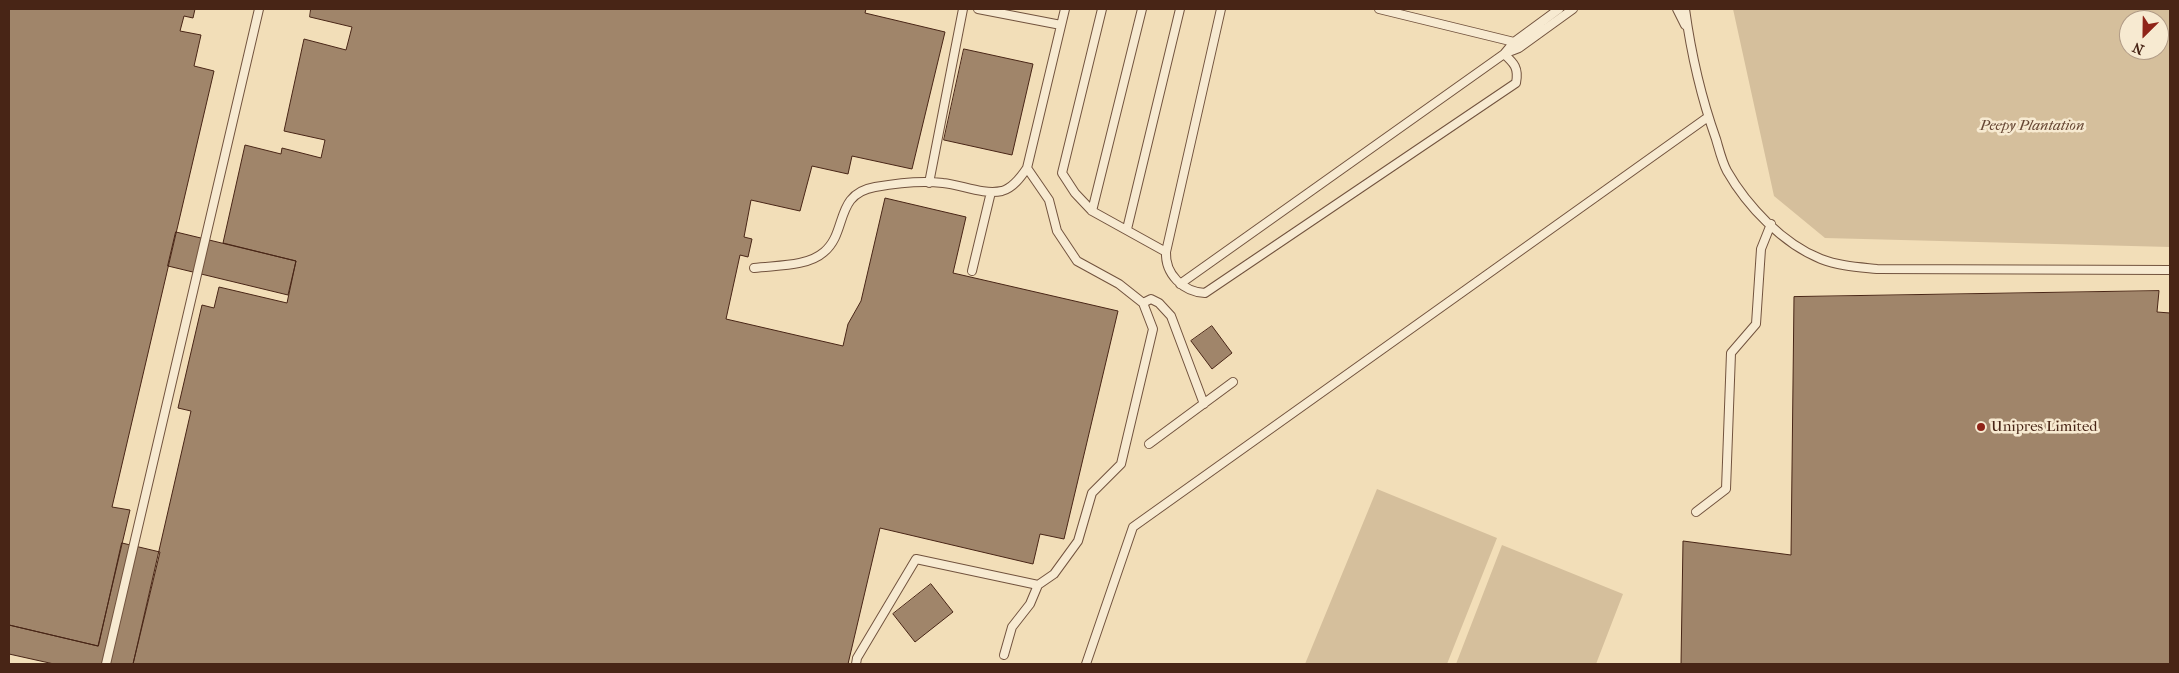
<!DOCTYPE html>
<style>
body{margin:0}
#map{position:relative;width:2179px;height:673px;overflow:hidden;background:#f2deb8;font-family:"IM FELL French Canon",serif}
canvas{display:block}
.frame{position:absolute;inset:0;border:10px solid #482516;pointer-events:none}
.north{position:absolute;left:2119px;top:10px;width:50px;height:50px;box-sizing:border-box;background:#f7ead1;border:1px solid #b19b86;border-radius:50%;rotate:203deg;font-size:14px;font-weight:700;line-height:20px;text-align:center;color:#482516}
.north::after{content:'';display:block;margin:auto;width:18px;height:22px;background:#8f2418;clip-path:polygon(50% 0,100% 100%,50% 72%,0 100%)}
</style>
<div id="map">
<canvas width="2179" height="673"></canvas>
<div class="frame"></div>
<div class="north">N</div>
</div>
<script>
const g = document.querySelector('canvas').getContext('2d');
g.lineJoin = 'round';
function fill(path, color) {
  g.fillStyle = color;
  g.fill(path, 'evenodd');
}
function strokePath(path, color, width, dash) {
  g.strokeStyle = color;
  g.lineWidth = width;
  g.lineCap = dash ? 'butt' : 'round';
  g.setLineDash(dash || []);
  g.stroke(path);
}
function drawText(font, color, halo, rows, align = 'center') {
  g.font = font + ' "IM FELL French Canon",serif';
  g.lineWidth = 5;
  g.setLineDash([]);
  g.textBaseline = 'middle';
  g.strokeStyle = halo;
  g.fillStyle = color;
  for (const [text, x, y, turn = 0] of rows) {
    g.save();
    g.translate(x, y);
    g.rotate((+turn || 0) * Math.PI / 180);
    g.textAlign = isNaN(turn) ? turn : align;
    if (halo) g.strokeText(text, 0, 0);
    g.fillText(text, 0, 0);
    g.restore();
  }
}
const green = new Path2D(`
 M1733,9H2170V247L1825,238L1774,196ZM2129,20H2159V50H2129Z
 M1377,489L1497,538L1447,664H1305Z
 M1502,545L1623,594L1596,664H1456Z`);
const building = new Path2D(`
 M9,9H195L193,18L184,16L180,31L201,35L194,66L214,71L112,507L130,510L98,646L9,625Z
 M311,9H866L865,13L945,32L912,169L852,156L848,174L812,166L800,211L751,200L744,237L752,239L748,257L740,255L726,319L843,346L848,324L861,301L885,198L966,217L953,273L1118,311L1064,539L1040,534L1033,564L880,528L848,664H133L191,411L178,408L202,305L214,308L219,287L287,303L296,261L223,243L245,145L281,154L282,148L321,158L325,140L284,131L304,39L346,50L352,27L310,17Z
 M964,49L1033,64L1012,155L944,140Z
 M176,232L296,261L288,295L168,266Z
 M2159,291L2157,312L2170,313V664H1681L1683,541L1791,555L1794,297Z
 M1212,326L1232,353L1212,369L1191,341Z
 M122,543L160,552L133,664H54L9,654V625L98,646Z
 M931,584L953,612L915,642L893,614Z`);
const lane = new Path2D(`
 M978,9L1061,25
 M1102,9L1062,173L1075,193L1092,211L1166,252
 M1221,9L1166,252C1165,274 1183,292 1205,293L1516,83C1519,68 1514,63 1504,54
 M1379,9L1514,42
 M1677,9L1685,25
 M1685,9C1691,53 1701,97 1716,139C1719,149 1722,162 1727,171C1747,206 1783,244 1821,259C1839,266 1858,267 1877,269L2170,270
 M1506,53L1519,48L1573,9
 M929,183L963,9
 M1092,211L1142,9
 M1127,229L1180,9
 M754,268C776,265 807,267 824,252C848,232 834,194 875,187C897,183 920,180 943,183C962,185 983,195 1002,191C1013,188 1021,177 1027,168
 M972,271L991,192
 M1180,284L1504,54L1514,42L1559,9
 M1143,303L1151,299L1159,303L1171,316L1204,404
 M1149,444L1233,382
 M1696,512L1726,489L1731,353L1756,324L1761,249L1771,224
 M1004,655L1012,627L1030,604L1038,585
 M106,664L259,9
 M856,664L857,658L916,559L1038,585L1054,574L1078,541L1092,493L1121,464L1153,329L1143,303L1119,284L1077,261L1057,231L1049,200L1027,168L1065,9
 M1086,664L1133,527L1708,117`);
const markers = [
 [1981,427,5,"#8f2418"]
];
const parkNames = [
 ["Peepy Plantation",2032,126]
];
const poiNames = [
 ["Unipres Limited",1991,427]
];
fill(green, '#d5bf9c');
fill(building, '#a0856a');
strokePath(building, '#482516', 1);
strokePath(lane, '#72533e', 10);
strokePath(lane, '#f7ead1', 8);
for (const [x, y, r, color] of markers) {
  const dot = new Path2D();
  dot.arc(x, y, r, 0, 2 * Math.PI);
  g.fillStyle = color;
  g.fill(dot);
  strokePath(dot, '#f7ead1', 2);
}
drawText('italic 15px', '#644431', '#f7ead1', parkNames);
drawText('15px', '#482516', '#f7ead1', poiNames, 'left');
</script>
